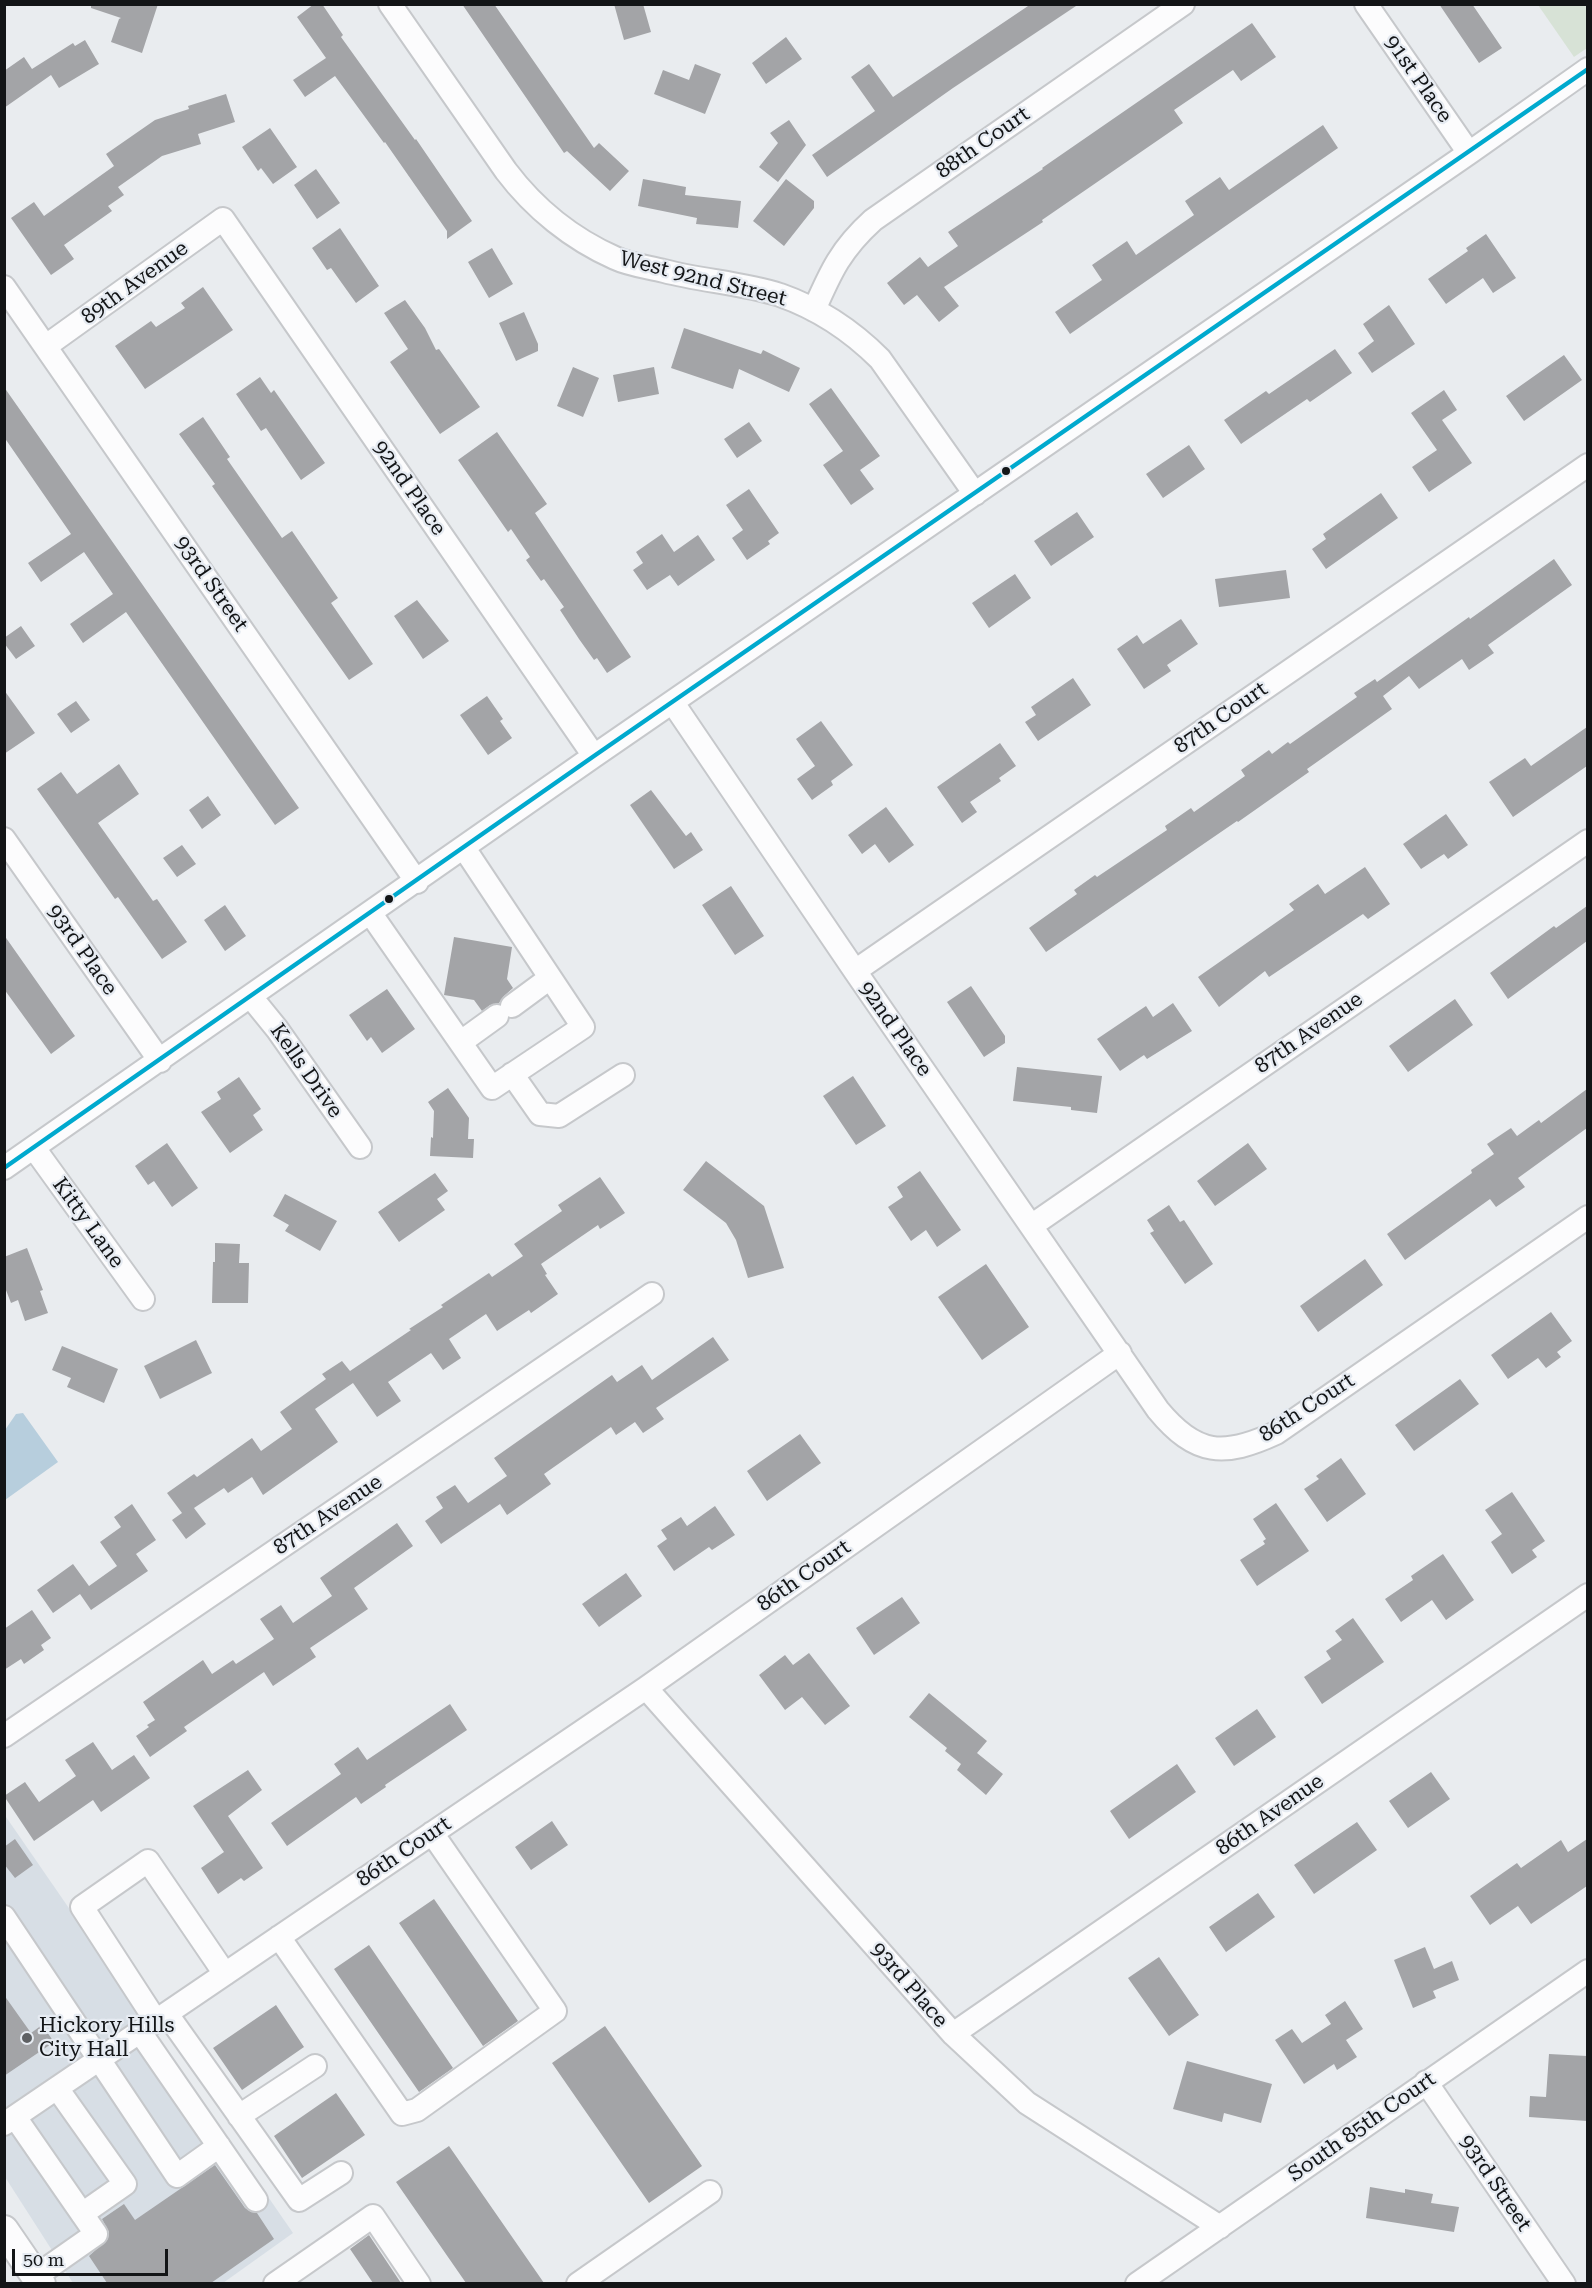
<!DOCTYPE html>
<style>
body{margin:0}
#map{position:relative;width:1592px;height:2288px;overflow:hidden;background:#e9ecef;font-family:"Roboto Serif",serif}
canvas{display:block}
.frame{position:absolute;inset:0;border:6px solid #131517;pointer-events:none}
.scale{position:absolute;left:12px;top:2249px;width:156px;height:27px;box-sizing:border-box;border:3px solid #131517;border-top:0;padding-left:8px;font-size:18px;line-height:21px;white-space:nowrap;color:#131517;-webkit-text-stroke:4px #e6ebf2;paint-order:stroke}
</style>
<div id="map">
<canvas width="1592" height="2288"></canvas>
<div class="frame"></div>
<div class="scale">50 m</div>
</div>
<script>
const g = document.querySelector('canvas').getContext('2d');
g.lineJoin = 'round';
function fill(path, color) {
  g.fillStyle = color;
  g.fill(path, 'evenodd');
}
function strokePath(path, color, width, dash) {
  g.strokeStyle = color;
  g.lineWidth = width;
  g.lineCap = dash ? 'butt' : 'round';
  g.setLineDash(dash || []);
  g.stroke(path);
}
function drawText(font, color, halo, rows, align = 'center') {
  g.font = font + ' "Roboto Serif",serif';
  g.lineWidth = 4.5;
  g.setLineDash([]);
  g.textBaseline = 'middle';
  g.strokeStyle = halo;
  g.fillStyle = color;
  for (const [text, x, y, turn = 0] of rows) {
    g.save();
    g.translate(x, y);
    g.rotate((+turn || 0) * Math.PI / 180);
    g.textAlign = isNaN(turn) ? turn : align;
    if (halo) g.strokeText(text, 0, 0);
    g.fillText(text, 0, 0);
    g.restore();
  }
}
const built = new Path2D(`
 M4,1814L293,2233L223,2283H73L5,2177Z`);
const green = new Path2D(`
 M1538,5H1587V48L1574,57Z`);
const water = new Path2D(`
 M23,1413L58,1462L5,1500V1430L16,1414Z`);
const building = new Path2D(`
 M91,4H158L142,53L111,42L119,19L121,18L91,8Z
 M314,4H322L343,35L341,37L415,140L416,139L472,221L447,239V231L385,142L384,143L335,76L305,97L293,80L326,58L297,17Z
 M462,4H494L594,148L599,143L629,171L610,191L567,151L564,153Z
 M614,4H643L651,32L624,40Z
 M1031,4H1079L953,88L827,177L812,155L875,111L851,77L869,64L893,97Z
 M1439,4H1472L1502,48L1479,63Z
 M1252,23L1276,57L1241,81L1233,70L1174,110L1183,123L1042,220L1043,222L944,287L959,306L939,322L917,295L904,305L887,283L920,257L928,267L958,246L948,232L1043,169L1042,168Z
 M786,37L802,59L766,84L752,63Z
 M85,40L99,64L59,88L51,75L4,108V71L24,57L32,69L73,43L75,46Z
 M695,64L721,74L705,114L654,94L663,70L689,80Z
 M226,94L235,122L198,134L201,144L162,156L118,187L124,195L108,206L112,211L64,245L74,259L51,275L11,218L34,202L44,216L114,166L106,154L155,120L189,109L188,106Z
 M789,120L806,145L778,182L759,167L778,143L770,133Z
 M1323,125L1338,148L1070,334L1055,312L1102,280L1092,265L1127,241L1136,255L1194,215L1185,201L1220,177L1229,190Z
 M270,128L297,167L273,184L261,168L258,171L242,147Z
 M316,169L340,203L317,219L294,185Z
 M643,179L686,187L685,195L741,201L738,228L696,224L697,218L638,206Z
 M786,179L814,201V208L784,246L753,221Z
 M340,228L379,286L356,303L331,268L327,270L312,248Z
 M1486,234L1516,278L1493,293L1483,278L1446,304L1428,279L1468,251L1466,248Z
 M492,248L513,284L489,298L468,262Z
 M203,287L233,330L145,389L115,346L151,321L156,327L185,308L181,303Z
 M405,300L425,328L436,350L439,349L480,407L440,434L390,362L408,349L384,313Z
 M1389,305L1415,344L1372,373L1358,353L1374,341L1363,324Z
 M524,312L538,344V351L516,361L499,323Z
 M684,328L761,354L763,350L800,368L789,392L739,369L733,389L671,368Z
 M1335,349L1352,373L1310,402L1307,399L1241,444L1224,420L1266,391L1269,394Z
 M1564,355L1582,380L1524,421L1506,396Z
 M573,367L599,378L583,417L557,406Z
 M654,367L659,394L618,402L613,375Z
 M260,377L271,393L274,390L325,463L301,480L266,428L261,431L236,394Z
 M4,387L299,808L275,825L126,612L83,643L70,624L113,594L84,552L41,582L28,563L71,534L4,437Z
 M831,388L880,456L860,470L874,489L851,505L823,465L843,451L809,404Z
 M1444,390L1457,410L1442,420L1472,463L1429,492L1412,467L1437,450L1411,413Z
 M203,417L230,457L227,459L282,538L292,531L338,598L331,603L373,664L349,680L212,486L215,484L179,434Z
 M749,422L762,441L737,458L724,439Z
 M497,432L547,504L535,513L631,657L607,673L597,658L594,660L579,639L560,610L564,607L544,579L541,581L526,560L530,557L511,529L508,532L458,460Z
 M1189,445L1205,469L1163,498L1146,474Z
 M749,489L779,533L768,541L770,544L747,560L732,538L743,530L726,505Z
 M1381,493L1398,518L1326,569L1312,549L1326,539L1323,534Z
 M1077,512L1094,537L1051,566L1034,541Z
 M662,534L674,552L698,535L715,560L678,586L670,575L647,590L633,570L643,563L636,552Z
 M1554,559L1572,585L1488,645L1494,653L1469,670L1462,659L1419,689L1409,676L1383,696L1392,709L1307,769L1309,772L1238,822L1237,821L1046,952L1029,928L1077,894L1074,890L1095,875L1097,877L1167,830L1165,826L1191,808L1194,812L1245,776L1241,770L1269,750L1272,754L1288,742L1290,744L1357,697L1354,693L1375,679L1377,682L1469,617L1470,619Z
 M1286,570L1290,598L1219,607L1215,579Z
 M1015,574L1031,598L989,628L972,603Z
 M417,600L449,641L423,659L394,616Z
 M1181,619L1198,644L1167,665L1171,671L1144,689L1117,649L1137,635L1143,644Z
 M21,626L35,646L16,659L4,643V638Z
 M1073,678L1091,705L1038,741L1025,722L1036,715L1031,707Z
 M4,690L35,733L4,754Z
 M487,696L503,719L500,721L512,738L488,755L460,715Z
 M76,701L90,720L71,733L57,714Z
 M821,721L853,765L831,781L833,785L812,800L797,779L815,766L796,739Z
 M1587,727V766L1513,817L1489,782L1525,758L1531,766Z
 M1000,743L1016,766L999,778L1001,781L970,802L977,812L962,823L937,787Z
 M119,764L139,794L98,823L153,901L157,899L187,942L162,959L118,897L115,899L37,789L61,772L77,794Z
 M651,790L686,836L691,832L703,850L674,869L630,805Z
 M208,796L221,815L202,829L189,810Z
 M886,807L914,845L889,863L875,844L862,854L848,835Z
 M1446,814L1468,845L1448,859L1444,854L1421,869L1403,844Z
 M182,845L196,864L177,877L163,858Z
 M1365,867L1390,904L1368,919L1363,914L1269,977L1265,971L1219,1007L1198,977L1294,910L1289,904L1318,884L1325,894Z
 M731,886L764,936L735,955L702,905Z
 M225,905L246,936L225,951L204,920Z
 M1587,906V941L1508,999L1490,973L1554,926L1556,928Z
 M4,935L75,1036L51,1054L4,989Z
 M454,937L512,947L507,979L513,988L504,996L499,1003L490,1005L482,1011L474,1000L444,995Z
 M971,986L1005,1036V1043L984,1057L947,1002Z
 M387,989L415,1029L382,1053L371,1037L367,1041L349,1015Z
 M1455,999L1473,1025L1408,1072L1389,1046Z
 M1173,1003L1192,1031L1147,1059L1144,1055L1120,1071L1097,1039L1146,1006L1153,1017Z
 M1017,1067L1102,1076L1097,1113L1071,1110V1107L1013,1101Z
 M853,1076L886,1126L856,1145L823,1096Z
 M239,1077L261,1109L253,1115L263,1130L230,1153L201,1112L221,1099L217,1092Z
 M448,1088L469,1118L468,1139H474L473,1158L430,1156L431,1137L433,1138L434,1111L428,1102Z
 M1587,1089V1128L1518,1178L1525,1187L1496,1207L1490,1199L1405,1260L1387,1234L1472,1173L1471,1170L1494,1154L1487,1144L1511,1128L1517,1136L1539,1120L1541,1123Z
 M167,1143L198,1188L172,1207L154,1181L148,1185L135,1166Z
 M1248,1143L1267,1169L1215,1206L1197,1181Z
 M706,1161L764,1206L784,1268L748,1278L736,1240L726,1223L683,1190Z
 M920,1171L961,1230L937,1247L926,1230L911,1241L888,1207L903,1197L897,1187Z
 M435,1173L448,1191L437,1199L445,1210L399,1242L378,1212Z
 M600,1177L625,1213L600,1229L598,1225L541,1264L547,1274L545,1275L558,1294L531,1313L529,1310L497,1331L486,1314L449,1339L461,1358L443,1370L431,1353L388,1382L401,1401L377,1417L353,1383L315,1409L338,1442L263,1495L252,1477L228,1493L224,1488L194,1508L206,1524L186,1539L172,1520L182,1513L167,1493L194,1474L197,1477L252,1438L261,1451L292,1429L280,1412L326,1379L322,1374L342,1361L350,1371L411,1330L409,1329L443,1307L441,1305L489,1273L492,1277L523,1256L514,1244L562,1211L558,1205Z
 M285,1194L337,1221L320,1251L285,1231L289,1225L273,1216Z
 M1169,1205L1180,1222L1184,1220L1213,1264L1185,1284L1150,1233L1154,1231L1147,1220Z
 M215,1243L240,1244L239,1263H249L248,1303H212L213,1262H215Z
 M27,1248L43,1290L40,1291L48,1313L25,1321L18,1300L11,1303L4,1285V1257Z
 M1365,1259L1383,1285L1318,1332L1300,1306Z
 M986,1264L1029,1327L982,1360L938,1297Z
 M1551,1312L1572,1341L1557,1352L1561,1357L1546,1368L1538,1358L1508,1379L1491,1355Z
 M713,1337L729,1360L656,1408L664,1419L643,1433L635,1422L616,1435L611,1427L544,1474L551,1484L507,1515L500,1504L441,1544L425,1521L443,1508L436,1497L455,1485L468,1503L507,1476L494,1458L612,1375L617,1382L642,1365L652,1380Z
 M196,1340L212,1373L160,1399L144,1366Z
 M62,1346L118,1369L104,1403L67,1387L71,1378L52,1370Z
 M1460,1379L1479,1404L1414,1451L1395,1425Z
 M800,1434L821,1463L767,1501L747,1471Z
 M1341,1458L1366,1494L1327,1522L1304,1489L1319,1479L1316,1476Z
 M1512,1492L1545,1541L1532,1550L1537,1557L1512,1574L1491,1542L1502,1534L1485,1510Z
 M1276,1503L1309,1551L1257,1586L1240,1560L1265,1544L1263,1541L1266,1539L1253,1519Z
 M132,1504L156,1540L136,1554L148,1571L91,1610L80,1594L53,1613L37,1590L73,1564L89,1586L117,1566L100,1542L121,1527L114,1517Z
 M715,1506L735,1535L712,1550L709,1547L674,1571L657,1546L667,1539L661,1530L681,1517L687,1526Z
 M397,1523L413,1546L354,1588L368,1609L310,1648L316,1657L273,1686L264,1672L184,1727L187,1731L150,1757L136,1736L149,1727L147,1725L155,1720L143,1702L203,1660L212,1674L233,1660L236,1664L274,1639L260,1619L281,1605L293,1623L332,1596L320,1578Z
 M1443,1554L1474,1600L1446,1620L1432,1600L1401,1622L1385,1599L1413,1580L1411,1576Z
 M626,1573L642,1596L599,1627L582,1604Z
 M902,1597L920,1623L874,1655L856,1628Z
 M32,1610L51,1638L41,1645L44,1650L24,1664L21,1659L4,1670V1629Z
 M1353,1618L1384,1662L1322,1704L1304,1677L1331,1659L1326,1651L1342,1640L1335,1631Z
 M809,1653L850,1706L825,1725L802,1697L785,1710L759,1675L785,1655L793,1665Z
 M929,1693L987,1741L977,1753L1003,1774L986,1795L957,1770L961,1764L945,1751L947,1748L909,1717Z
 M450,1704L467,1730L385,1785L386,1787L361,1804L356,1797L287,1846L271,1823L341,1774L334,1764L358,1747L367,1760Z
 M1257,1709L1276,1737L1234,1766L1215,1738Z
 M93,1742L112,1770L134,1755L150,1778L101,1812L93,1800L34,1841L4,1796L25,1782L39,1802L76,1776L65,1760Z
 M1177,1764L1196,1792L1129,1839L1110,1811Z
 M248,1770L262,1790L228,1816L263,1868L244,1881L241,1878L218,1894L201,1868L224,1852L193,1806Z
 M1431,1772L1450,1799L1408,1828L1389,1801Z
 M552,1821L568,1845L531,1870L515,1847Z
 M1357,1822L1377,1850L1314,1894L1294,1865Z
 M15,1839L33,1865L15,1878L4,1864V1847Z
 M1587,1839V1886L1531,1924L1518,1906L1490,1925L1470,1896L1517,1863L1521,1868L1561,1840L1568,1852Z
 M1258,1893L1275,1917L1226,1952L1209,1927Z
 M434,1899L518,2021L483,2046L399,1923Z
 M369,1945L453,2068L419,2092L334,1969Z
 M1425,1947L1434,1969L1452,1961L1459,1980L1433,1991L1436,1998L1413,2008L1394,1960Z
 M1159,1957L1199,2015L1169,2036L1128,1978Z
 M4,1995L31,2033L42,2025L54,2042L4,2076Z
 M1345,2001L1363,2029L1346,2040L1357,2057L1337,2070L1334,2064L1304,2084L1275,2040L1292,2029L1302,2043L1331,2024L1325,2015Z
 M276,2005L304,2047L242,2090L213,2048Z
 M605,2026L702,2166L649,2203L552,2063Z
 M1549,2054L1587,2056V2121L1529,2117L1530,2096L1546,2097Z
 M1187,2061L1272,2084L1261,2123L1224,2113L1222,2122L1173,2109Z
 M336,2093L365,2135L302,2178L274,2136Z
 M449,2146L544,2283H466L396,2182Z
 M215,2165L245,2208L251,2212L257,2213L274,2239L211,2283H107L89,2256L108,2239L109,2232L102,2219L124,2204L135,2220Z
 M1370,2187L1405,2193V2189L1433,2194L1431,2203L1459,2207L1454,2232L1366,2218Z
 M369,2235L401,2283H373L350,2249Z`);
const minor = new Path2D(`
 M390,4L506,171C534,208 572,239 615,258C630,265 648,267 664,271C702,281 743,283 780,295C817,308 852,331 880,359L975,494
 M1366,4L1469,153
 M4,287L417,882
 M814,310C831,271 841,249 873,220L1183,4
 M46,346L223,219L594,756
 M673,703L855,971L1158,1410C1196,1456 1224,1457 1276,1433L1588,1217
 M4,839L160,1061
 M371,914L492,1088L583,1027L464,848
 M855,971L1588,465
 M251,997L277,1029L360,1147
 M512,1006L550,978
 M461,1042L497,1016
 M512,1074L540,1114L559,1116L623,1075
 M34,1148L143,1299
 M4,1168L594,756L1469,153L1588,69
 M1031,1226L1588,841
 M646,1688L953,2034L1027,2103L1220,2227
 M4,1736L652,1294
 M4,1917L177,2176L219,2146
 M279,1937L402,2114L417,2110L555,2011L432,1833
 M167,2014L299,2200L341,2173
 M156,2021L82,1907L148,1861L225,1974
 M140,2032L256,2200
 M953,2034L1588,1595
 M1426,2082L1564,2284
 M57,2088L125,2184L82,2214
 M239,2116L315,2066
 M15,2117L96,2234L36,2276
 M4,2124L646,1688L1120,1353
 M275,2284L373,2216L419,2284
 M578,2284L710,2192
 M1137,2284L1588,1971`);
const major = new Path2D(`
 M4,2230L41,2284`);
const bus1 = new Path2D(`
 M4,1168L594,756L1588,69`);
const markers = [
 [1006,471,5,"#131517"],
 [389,899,5,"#131517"],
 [27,2038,6,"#5e6063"]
];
const streetNames = [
 ["91st Place",1418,79,55],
 ["88th Court",983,143,-35],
 ["West 92nd Street",703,279,14],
 ["89th Avenue",135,283,-36],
 ["92nd Place",409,488,55],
 ["93rd Street",211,584,55],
 ["87th Court",1221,718,-35],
 ["93rd Place",82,950,55],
 ["92nd Place",895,1029,55],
 ["87th Avenue",1309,1033,-35],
 ["Kells Drive",306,1071,55],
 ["Kitty Lane",88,1223,54],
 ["86th Court",1307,1408,-33],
 ["87th Avenue",328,1515,-34],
 ["86th Court",804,1576,-35],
 ["86th Avenue",1270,1815,-35],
 ["86th Court",404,1852,-34],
 ["93rd Place",909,1985,49],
 ["South 85th Court",1362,2127,-35],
 ["93rd Street",1495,2183,56]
];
const poiNames = [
 ["Hickory Hills",39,2026],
 ["City Hall",39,2050]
];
fill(built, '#d7dee5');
fill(green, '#d7e2d6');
fill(water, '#b7cedd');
fill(building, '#a3a4a7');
strokePath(minor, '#c6c8cb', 26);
strokePath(major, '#c6c8cb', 32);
strokePath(minor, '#fcfcfd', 22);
strokePath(major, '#fcfcfd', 28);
strokePath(bus1, '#00a9ce', 4.5);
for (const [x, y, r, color] of markers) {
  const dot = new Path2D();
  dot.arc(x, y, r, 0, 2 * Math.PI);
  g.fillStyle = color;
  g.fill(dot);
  strokePath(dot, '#e6ebf2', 2);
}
drawText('21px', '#131517', '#e6ebf2', streetNames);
drawText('21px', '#131517', '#e6ebf2', poiNames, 'left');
</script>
